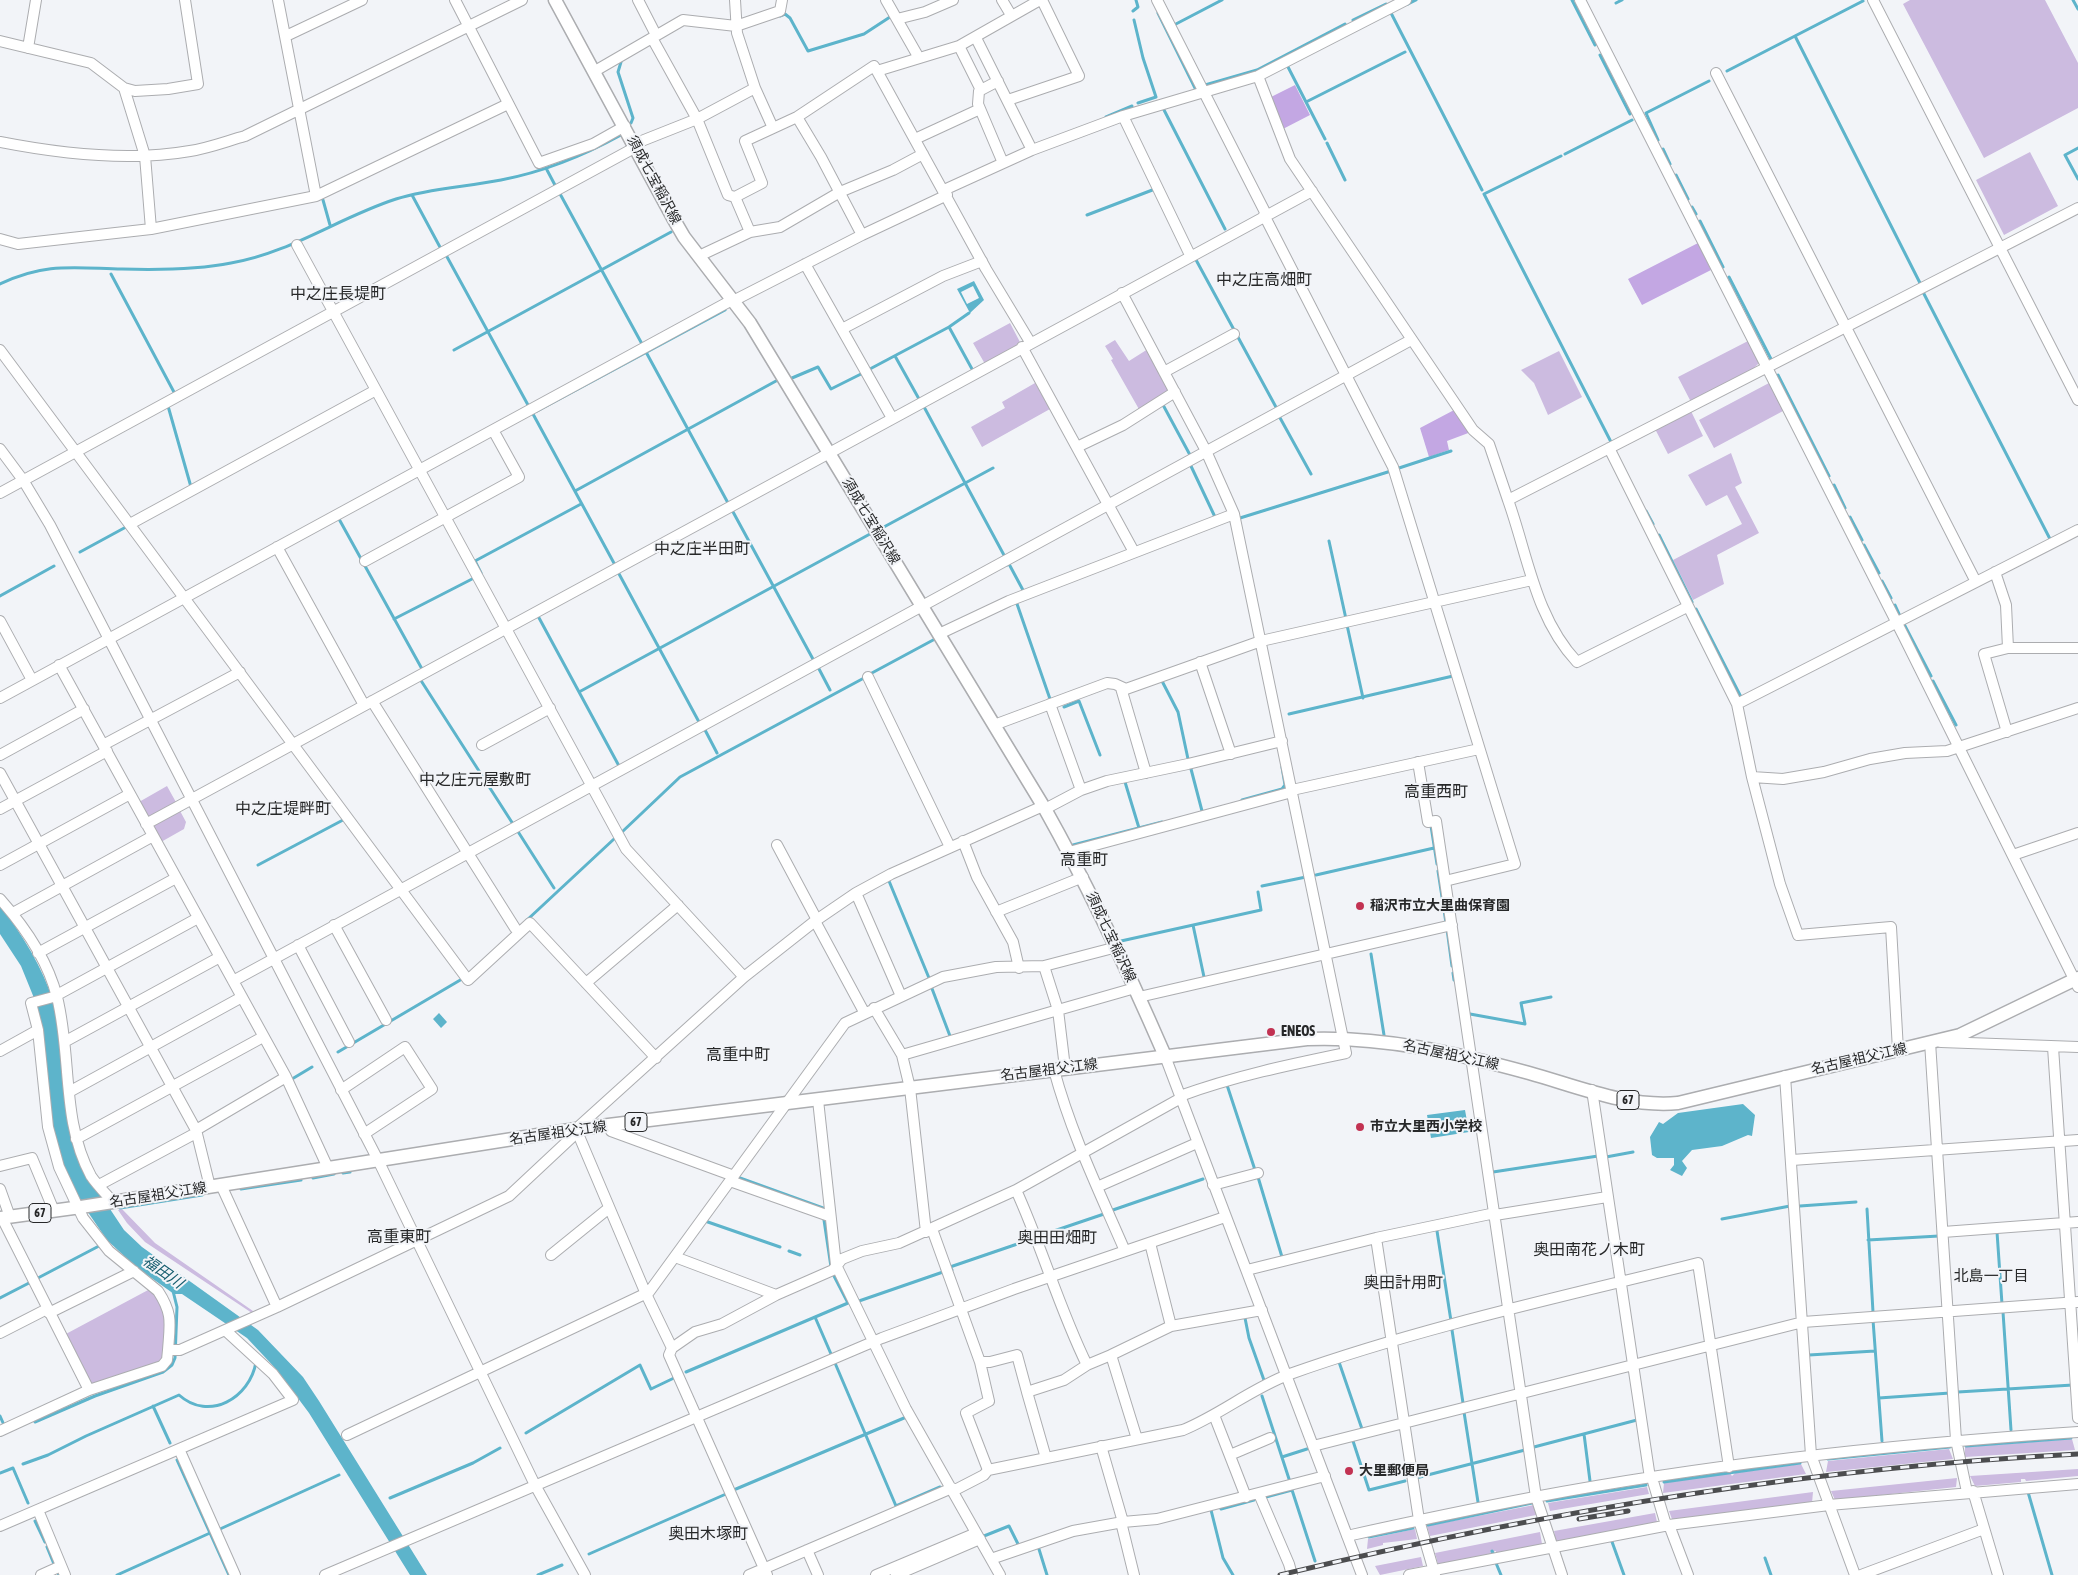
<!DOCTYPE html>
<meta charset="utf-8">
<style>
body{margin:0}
canvas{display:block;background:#f2f4f8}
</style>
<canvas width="2078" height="1575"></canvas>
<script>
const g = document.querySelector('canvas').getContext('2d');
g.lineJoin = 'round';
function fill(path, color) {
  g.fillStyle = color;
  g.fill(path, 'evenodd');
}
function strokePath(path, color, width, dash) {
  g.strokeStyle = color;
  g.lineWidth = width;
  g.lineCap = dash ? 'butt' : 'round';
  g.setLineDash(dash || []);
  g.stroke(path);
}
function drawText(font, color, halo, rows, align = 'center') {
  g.font = font + ' "Asap Condensed","Noto Sans JP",sans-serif';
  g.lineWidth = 4;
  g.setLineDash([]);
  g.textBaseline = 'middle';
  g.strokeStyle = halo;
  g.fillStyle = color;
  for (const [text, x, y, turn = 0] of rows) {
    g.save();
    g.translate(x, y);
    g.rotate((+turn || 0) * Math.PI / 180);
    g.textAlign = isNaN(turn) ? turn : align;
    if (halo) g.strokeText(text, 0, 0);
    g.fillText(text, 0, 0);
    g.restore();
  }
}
const green = new Path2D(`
 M1910,0H2045L2078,63V108L1984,158L1903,4Z
 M2030,152L2058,206L2004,235L1976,180Z
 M1010,323L1021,344L985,364L973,343Z
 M1115,340L1129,361L1148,349L1170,392L1140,411L1111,360L1113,359L1105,346Z
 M1748,341L1759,363L1753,369L1691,402L1678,377Z
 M1559,351L1582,397L1548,415L1534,383L1521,370Z
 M1035,383L1050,409L982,447L971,427L1005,408L1002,402Z
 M1769,383L1783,411L1714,448L1699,420Z
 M1690,409L1703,436L1668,454L1654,427Z
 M1731,453L1742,483L1735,487L1759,533L1717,555L1724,584L1693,600L1673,560L1742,524L1727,495L1706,506L1688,475Z
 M167,786L177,804L152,818L148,817L139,802Z
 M179,809L186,822L184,829L161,842L153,827V824Z
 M122,1209L155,1243L253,1311L255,1315L145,1242L127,1223L118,1210Z
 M150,1289C169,1308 165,1333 163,1357L160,1361L90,1385L64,1335Z
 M2072,1439L2075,1450L1965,1457V1447Z
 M1949,1449L1953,1459L1826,1472L1828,1461Z
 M1801,1464L1806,1474L1663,1493L1664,1483L1730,1473L1732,1476L1735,1473Z
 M2078,1469V1476L2026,1481L2025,1479H2021V1482L1975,1486L1970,1476Z
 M1957,1478L1956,1487L1835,1500L1831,1491Z
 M1647,1487L1649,1494L1550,1511L1548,1503Z
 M1813,1492L1812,1503L1673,1522L1669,1511Z
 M1534,1505L1536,1515L1430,1536L1427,1526Z
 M1655,1513L1657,1522L1556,1542L1554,1531Z
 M1415,1529L1417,1539L1383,1543V1545L1367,1549L1368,1539Z
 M1540,1532L1542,1544L1496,1553V1551L1491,1552V1554L1438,1564L1435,1553Z
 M1421,1557L1423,1566L1380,1575L1375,1566Z`);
const forest = new Path2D(`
 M1295,85L1310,115L1281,130L1269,98Z
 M1698,243L1711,270L1642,305L1628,279Z
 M1456,409L1471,432L1447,441L1449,450L1429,457L1420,428Z`);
const water = new Path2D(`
 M974,281L984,300L970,313L957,289ZM973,286L979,298L967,304L961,292Z
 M0,905C23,936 42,966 54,1003L88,1176L124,1230L142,1247L258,1330L303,1377L319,1401L427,1575H410L309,1413L277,1370L247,1338L182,1294H174L136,1267L107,1240L83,1205L56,1150L34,998L21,966L0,934Z
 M439,1013L447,1022L441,1028L433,1019Z
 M1743,1104L1755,1115L1752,1136L1748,1135L1722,1146L1692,1150L1682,1161L1687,1168L1682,1176L1670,1170L1674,1165V1158H1657L1652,1155L1650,1137L1659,1122L1663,1124L1678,1113Z
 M1465,1110L1469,1132L1431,1138L1427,1115Z`);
const stream = new Path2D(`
 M1572,0L1595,45
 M2073,0L2078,9
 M1616,3L1622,0
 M1408,4L1416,0
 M1133,11L1138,7L1136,0
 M1393,11L1391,13L1482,190
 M1158,13L1195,88
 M780,16L785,14L790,18L808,51L864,34L890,17
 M1134,20L1143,58L1156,97L1138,103
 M1353,20L1386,4
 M1174,25L1222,0
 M1795,36L1921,285
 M1600,55L1630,114
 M621,62L618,72L633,118L631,123
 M1287,65L1325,139
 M1727,71L1863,1
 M1205,85L1257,70L1345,24
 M1306,102L1405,52
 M1163,108L1225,229
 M1106,117L1132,106
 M1658,140L1646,113L1709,81
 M1327,143L1345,180
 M2078,148L2065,155L2078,179
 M1663,149L1670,164
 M1565,154L1632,120
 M1561,156L1484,194L1611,442
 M547,170L556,187
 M1676,175L1688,199
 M559,192L642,344
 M412,195L441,249
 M323,200L330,225
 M1692,207L1696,214
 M1087,215L1155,189L1154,187
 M1700,221L1723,267
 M446,255L528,405
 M1195,258L1277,409
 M111,274L175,394
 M1729,277L1771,359
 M0,284C45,262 75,268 122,269C157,270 196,270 231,263C290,253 340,217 396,199C430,188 466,187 501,180C543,172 583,156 621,135
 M1923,292L2050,539
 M949,327L972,369
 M454,350L671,232
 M646,352L728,503
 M895,356L919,399
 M868,370L949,327L969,313
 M1778,375L1829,476
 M792,378L818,367L831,389L863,373
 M1162,403L1190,455
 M923,405L1005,557
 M168,406L191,487
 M537,411L725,310
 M533,414L615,565
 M1279,416L1311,474
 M1190,464L1215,517
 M1396,469L1451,451
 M1834,485L1845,508
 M575,491L776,381
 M732,510L814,661
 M1646,511L1653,524
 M1850,517L1862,540
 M1240,518L1391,471
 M339,519L422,669
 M882,528L993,468
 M1659,535L1692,602
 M1329,541L1346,619
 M1864,545L1879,573
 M80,552L126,527
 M1007,565L1009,564L1024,592
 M618,572L699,722
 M481,573L475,561L581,504
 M1882,581L1891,598
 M0,596L54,566
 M1016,601L1050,699
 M1895,605L1900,616
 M1696,609L1741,697
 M538,616L619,766
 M394,619L474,578
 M1904,624L1931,676
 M1347,625L1363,698
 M818,667L830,690
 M870,674L935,639
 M420,679L513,824
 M1162,681L1178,712L1188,759
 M1933,681L1956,725
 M579,692L870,534
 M1064,707L1079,701L1100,755
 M1289,714L1453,676
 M704,728L717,753
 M1191,769L1202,811
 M1125,782L1139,828
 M1242,800L1282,789L1285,785L1282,767
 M1431,826L1437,864
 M517,830L554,888
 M622,832L680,777L864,678
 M1073,845L1162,822
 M258,865L343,820
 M1438,871L1446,923
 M1316,875L1434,848
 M889,881L929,978
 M1262,886L1306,877
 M527,920L614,839
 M1193,925L1204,977
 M1447,929L1452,966
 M1121,941L1261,910L1258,892
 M1371,954L1384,1035
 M1453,973L1454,980
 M931,986L950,1036
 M1470,1014L1525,1024L1521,1003L1551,997
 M338,1052L462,979
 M292,1079L312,1067
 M1227,1085L1255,1170H1253
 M1606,1157L1633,1152
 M1493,1172L1598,1156
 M343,1173L350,1172
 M1258,1177L1282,1257
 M313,1178L334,1174
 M740,1178L823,1208
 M241,1189L301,1180
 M1800,1206L1856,1202
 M120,1208L202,1195
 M1867,1209L1873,1312
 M1110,1211L1203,1179
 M1722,1219L1790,1206
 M824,1220L831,1267
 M705,1221L780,1247
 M1437,1231L1451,1321
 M1997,1232L2002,1304
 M1039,1236L1104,1214
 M1868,1240L1939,1236
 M789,1251L800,1255
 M952,1270L950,1267L1032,1239
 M36,1279L99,1246
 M0,1298L29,1283
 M859,1301L943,1272L942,1269
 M2003,1312L2011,1430
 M815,1317L831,1354
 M1245,1318L1249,1338L1265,1383
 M1873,1320L1882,1441
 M1452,1330L1463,1403
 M1809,1355L1875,1351
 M1339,1362L1362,1429
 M835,1363L896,1506L940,1487
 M686,1372L848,1303L834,1276
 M1958,1392L2073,1385
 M1262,1396L1290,1482
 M1879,1398L1950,1393
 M153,1406L170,1443
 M1464,1412L1478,1502
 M0,1416L4,1425
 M35,1422L95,1396L163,1372L172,1365L175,1358L177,1307L173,1291
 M526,1433L640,1365L651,1389L674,1378
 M1584,1434L1590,1481
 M1353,1441L1369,1490L1405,1481
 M1966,1446L2071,1438
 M1534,1447L1637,1420
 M1282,1457L1307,1449
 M1828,1459L1950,1447
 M177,1460L229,1575
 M23,1464L48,1455L86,1436L179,1395C209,1422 250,1398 256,1362
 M0,1473L13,1468L28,1503
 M1416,1478L1525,1450
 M1664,1482L1800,1463
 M736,1489L904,1418
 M2028,1492L2052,1575
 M1266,1497L1292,1490L1315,1561
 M390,1498L473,1463L500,1448
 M1547,1501L1646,1485
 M1221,1509L1254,1500
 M1211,1510L1223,1558L1233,1575
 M35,1521L45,1542
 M1428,1525L1532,1503
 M220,1529L339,1475
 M984,1536L1009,1526L1019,1546
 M1369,1537L1413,1528
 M1611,1539L1624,1575
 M1038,1546L1047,1575
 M47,1547L54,1564
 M1492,1551L1493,1553
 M589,1554L726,1494
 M1765,1558L1771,1575
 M1496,1563L1501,1575
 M58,1573L59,1575
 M117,1575L210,1533
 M538,1575L562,1565`);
const minor = new Path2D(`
 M278,0L316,196
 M455,0L539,163L593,144L625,126
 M638,0L656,35
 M886,0L919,58
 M1002,0L1011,15
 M1157,0L1266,214
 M1580,0L1903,635L2078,987
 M1873,0L2078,400
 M897,19L925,12L953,0
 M286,36L362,0
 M652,38L697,119L728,195L735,197L750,232L780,227L840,192L893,170L923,154
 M976,38L1032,150
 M0,41L91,63L124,88L135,91L168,89L198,84L185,0
 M959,46L981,90
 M28,48L36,0
 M595,71L683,20L736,26L780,11L782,0
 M1716,73L1976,582
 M1258,76L1290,159L1473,430L1489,444L1508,500
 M998,81L979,91L978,104L1003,163
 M124,88L145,156L151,229
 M755,88L773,128
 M1008,100L1079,76L1042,0
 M1123,116L1190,255
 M797,117L821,157L862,235
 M915,139L980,109
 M0,142C61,154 128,162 190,151C209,148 227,141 245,136L522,0
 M634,144L697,119L755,88L737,33L735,0
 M944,190L1032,150L1123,116L1258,76L1406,0
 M735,197L762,183L745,141L797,117L874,66L877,71
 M1264,215L1393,467L1515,864L1445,881L1536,1497L1562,1575
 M0,239L18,244L151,229L316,196L508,104
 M297,245L626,849L744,977
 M699,256L750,232
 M805,264L892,418
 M1122,293L1206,451L1234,514L1346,1053C1288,1065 1235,1076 1180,1096
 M733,301L862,235L947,195
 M842,329L943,276L982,261
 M1030,342L986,269L877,71L959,46L1040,0
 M1022,347L1134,552
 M0,350L468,980L530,923L656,1058
 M1164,372L1234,334
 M1077,447L1123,425L1175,392
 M1609,448L1737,704L1752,777L1783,779L1824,772L1870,759L1905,753L1947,751L2078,708
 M0,449L23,480L50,525L378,1160L535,1485L585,1575
 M0,493L636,147
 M130,524L376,390
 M277,547L364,705
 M365,561L519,477L493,430
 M1995,572L2006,605L2008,648
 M1687,607L1577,662C1535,617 1528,556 1508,500L2078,208
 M0,621L32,680
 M939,634L1009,601L1234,514
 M1200,662L1231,754
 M59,665L286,1077L328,1168
 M868,677L950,847
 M1121,688L1146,773
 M0,698L732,300
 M372,701L515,928
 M1050,704L1081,790
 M1737,704L2078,530
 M994,725L1107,683L1115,684L1126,689L1261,641L1532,580
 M2007,732L1984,654L2008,648H2078
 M103,745L240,672
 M482,745L550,708
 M0,755L84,709
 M1418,762L1428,822L1436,821L1445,881
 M0,773L196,1130L210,1187
 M1752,777L1780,884L1798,935L1891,927L1898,1050
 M1292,790L1479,749
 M0,809L107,751
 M1045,809L1081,790L1107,781L1188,764L1282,741
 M146,824L1312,191
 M963,841L977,877L1013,942L1019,968
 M777,845L817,920
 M1069,852L1292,792
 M2013,855L2078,833
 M0,865L130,794
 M856,893L901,996
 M0,899C24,926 48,961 57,997C72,1056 61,1121 91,1176C97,1185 106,1194 113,1202
 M996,912L1083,877
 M13,913L153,836
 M815,921L864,1012
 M334,925L386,1020
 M298,945L349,1042
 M38,953L176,878
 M233,981L1411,340
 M586,983L678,905
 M57,995L198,918
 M1139,997L1452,925
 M874,1008L902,1055L910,1088L926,1232
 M38,1030L48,1127L59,1167L83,1218L109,1251L158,1291C173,1314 170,1323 168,1350
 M66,1041L220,957
 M1930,1042L1956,1440L1967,1492
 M1941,1042L2078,1047
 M2053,1047L2078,1418
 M0,1051L38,1030L31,1003L57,996
 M902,1055L1058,1010L1044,966
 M1165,1056L1362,1575
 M1065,1068L1058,1010L1135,988
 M1054,1070C1071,1133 1099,1191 1125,1251
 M1785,1076L1811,1455L1855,1575
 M341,1090L405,1047L432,1089L364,1134
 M1592,1090L1650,1478
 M69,1092L242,997
 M818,1100L836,1265L906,1409L1000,1575
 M610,1125L611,1131L734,1176
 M576,1129L646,1294L672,1348
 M196,1130L286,1077
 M76,1139L263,1037
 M1792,1160L2078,1140
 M0,1166L32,1158L54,1211
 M730,1181L829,1216
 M99,1185L196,1133
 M221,1185L277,1307
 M1213,1185L1258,1173
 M1097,1187L1197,1143
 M0,1189L10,1217
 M1016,1190C1042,1247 1059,1308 1087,1365L1111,1355
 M1495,1215L1607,1197
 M2,1218L89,1390
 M932,1229L980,1362H990L1017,1355L1027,1392
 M1943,1232L2078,1222
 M1376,1238L1419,1520L1435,1575
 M1150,1243L1171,1326
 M551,1255L609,1208
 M675,1257L776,1295
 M1247,1270L1376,1238L1495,1213
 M49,1313L134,1271
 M0,1333L47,1309
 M980,1362L989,1401L966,1413L988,1470
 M1214,1415L1246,1497
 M0,1431L89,1390L162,1366L167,1360L168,1350H180L277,1307L509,1196L571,1138L576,1129L744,977L815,921L856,893L891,874L1043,806
 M347,1435L649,1292L845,1023L943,977L996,967L1044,966L1117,947
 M1137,1439L1111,1355L1171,1326L1262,1310
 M1101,1446L1123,1522
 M1313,1446L1803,1322L2078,1302
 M179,1449L235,1575
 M1230,1455L1270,1438
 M1046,1458L1027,1392L1064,1380L1087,1365
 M1652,1478L1666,1525
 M953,1491L984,1475L988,1470L1183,1430C1220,1415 1252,1388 1290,1374C1422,1327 1561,1297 1698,1263L1729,1467
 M1973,1491L1998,1575
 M1259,1494L1289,1564L1292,1575
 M38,1510L65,1575
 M1121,1522L1134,1575
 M1669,1525L1688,1575
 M0,1526L293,1400L273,1374L225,1330
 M1347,1536C1410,1522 1472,1509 1535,1497C1714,1463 1896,1444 2078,1432
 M807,1550L818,1575
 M991,1559L1073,1531L1123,1522L1157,1519L1325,1476
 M41,1575L61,1566
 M325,1575L882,1338L1014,1289L1225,1217
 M749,1575L952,1488
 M767,1575L669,1355L672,1348L695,1332L722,1324L776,1295L833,1270L842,1259L862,1251L899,1243L1016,1190L1181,1098
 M876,1575L976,1533
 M896,1575L980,1539
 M1409,1575L1669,1525L1829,1505L2078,1484
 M1861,1575L1984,1529`);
const major = new Path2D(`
 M555,0L673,218L684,237L750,323L1045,809C1090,889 1128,971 1165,1056
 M0,1218L81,1207L576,1129L1307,1039C1383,1036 1456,1053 1529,1073C1576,1086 1628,1108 1678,1103L1960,1035L2078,978`);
const rail = new Path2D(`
 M1579,1519L1628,1511
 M1280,1575C1542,1512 1809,1468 2078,1454`);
const markers = [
 [1360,906,5,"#c23252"],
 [1271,1032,5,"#c23252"],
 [1360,1127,5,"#c23252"],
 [1349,1471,5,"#c23252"]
];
const shields = [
 [1628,1100,22],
 [636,1122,22],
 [40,1213,22]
];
const shieldNames = [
 ["67",1628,1100],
 ["67",636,1122],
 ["67",40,1213]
];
const streetNames = [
 ["須成七宝稲沢線",654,180,62],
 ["須成七宝稲沢線",871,521,59],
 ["須成七宝稲沢線",1111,937,65],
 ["名古屋祖父江線",1451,1055,12],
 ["名古屋祖父江線",1859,1059,-13],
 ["名古屋祖父江線",1049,1070,-7],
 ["名古屋祖父江線",558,1133,-8],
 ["名古屋祖父江線",158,1195,-9]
];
const poiNames = [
 ["稲沢市立大里曲保育園",1370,906],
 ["ENEOS",1281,1032],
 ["市立大里西小学校",1370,1127],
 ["大里郵便局",1359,1471]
];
const waterNames = [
 ["福田川",163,1272,35]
];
const neighbourhoodNames = [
 ["北島一丁目",1991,1276]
];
const quarterNames = [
 ["中之庄高畑町",1264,280],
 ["中之庄長堤町",338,294],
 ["中之庄半田町",702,549],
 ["中之庄元屋敷町",475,780],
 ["高重西町",1436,792],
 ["中之庄堤畔町",283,809],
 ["高重町",1084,860],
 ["高重中町",738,1055],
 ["高重東町",399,1237],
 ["奥田田畑町",1057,1238],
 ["奥田南花ノ木町",1589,1250],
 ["奥田計用町",1403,1283],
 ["奥田木塚町",708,1534]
];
fill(green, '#ccbbe0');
fill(forest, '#c3a7e3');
fill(water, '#5db4cb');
strokePath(stream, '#5db4cb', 3);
strokePath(minor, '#acadb0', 12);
strokePath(major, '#acadb0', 15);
strokePath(minor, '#fff', 10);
strokePath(major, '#fff', 12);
strokePath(rail, '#4c4d4f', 5);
strokePath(rail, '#f2f4f8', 3, [9]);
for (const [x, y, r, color] of markers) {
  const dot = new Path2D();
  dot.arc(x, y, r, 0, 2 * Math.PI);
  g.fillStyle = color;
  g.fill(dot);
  strokePath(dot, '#f2f4f8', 2);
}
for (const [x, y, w] of shields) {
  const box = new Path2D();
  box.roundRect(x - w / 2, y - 9.5, w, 19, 4);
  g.fillStyle = '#f2f4f8';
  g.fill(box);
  strokePath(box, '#272829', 1);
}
drawText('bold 12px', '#272829', null, shieldNames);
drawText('14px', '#272829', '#f2f4f8', streetNames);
drawText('bold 14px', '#272829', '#f2f4f8', poiNames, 'left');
drawText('italic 15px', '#175e6f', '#f2f4f8', waterNames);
drawText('15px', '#272829', '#f2f4f8', neighbourhoodNames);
drawText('16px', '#272829', '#f2f4f8', quarterNames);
</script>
